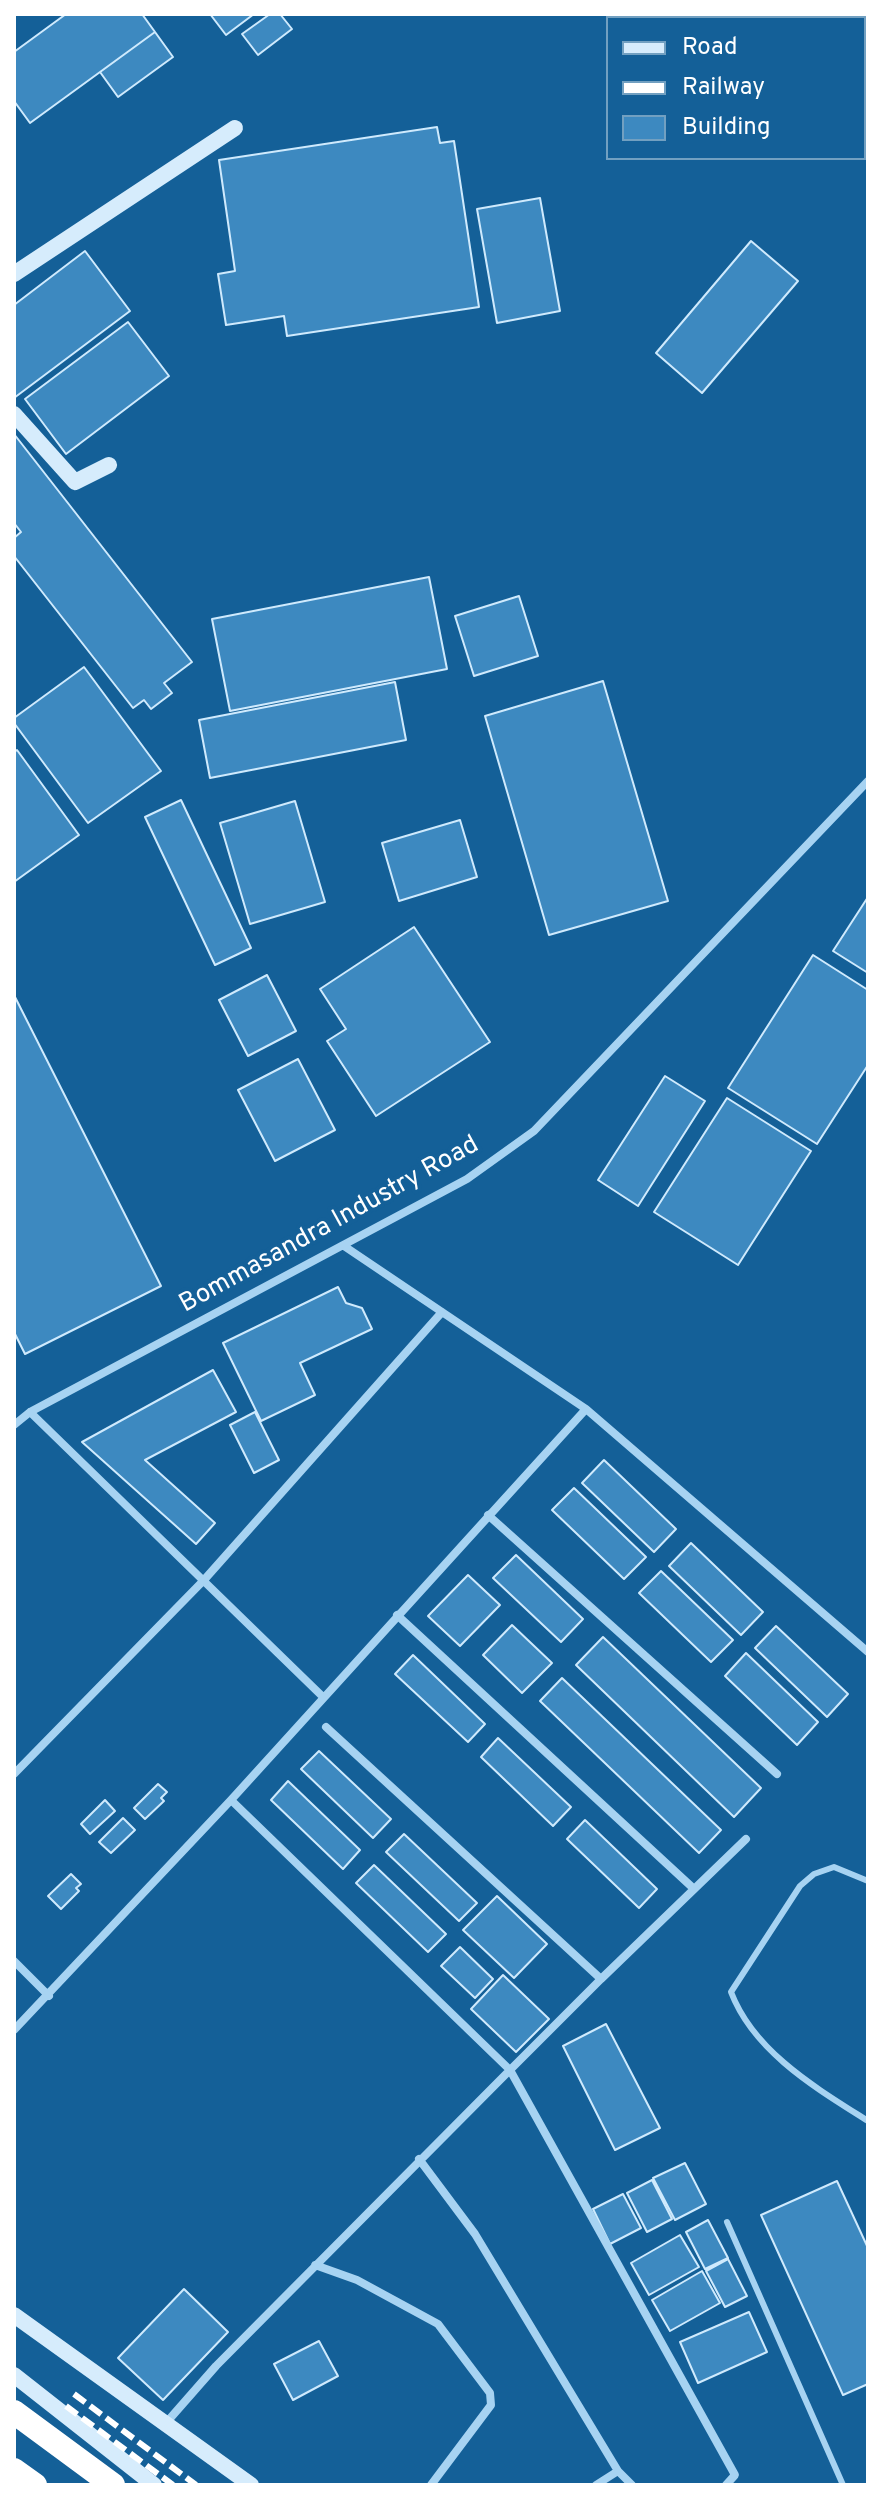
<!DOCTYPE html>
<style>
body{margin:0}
#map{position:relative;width:882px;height:2499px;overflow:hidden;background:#146098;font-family:Overpass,sans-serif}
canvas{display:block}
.frame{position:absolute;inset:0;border:16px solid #fff;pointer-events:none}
.legend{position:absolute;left:606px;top:16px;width:260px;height:144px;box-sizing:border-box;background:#146098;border:2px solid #72a0c1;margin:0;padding:10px 14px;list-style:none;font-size:24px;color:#fff}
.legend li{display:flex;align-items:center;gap:16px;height:40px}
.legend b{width:40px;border:2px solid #72a0c1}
</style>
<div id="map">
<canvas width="882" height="2499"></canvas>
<div class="frame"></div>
<ul class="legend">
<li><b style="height:10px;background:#d6ecfc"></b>Road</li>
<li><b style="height:10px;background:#fff"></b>Railway</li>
<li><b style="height:22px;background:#3d89c0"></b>Building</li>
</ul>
</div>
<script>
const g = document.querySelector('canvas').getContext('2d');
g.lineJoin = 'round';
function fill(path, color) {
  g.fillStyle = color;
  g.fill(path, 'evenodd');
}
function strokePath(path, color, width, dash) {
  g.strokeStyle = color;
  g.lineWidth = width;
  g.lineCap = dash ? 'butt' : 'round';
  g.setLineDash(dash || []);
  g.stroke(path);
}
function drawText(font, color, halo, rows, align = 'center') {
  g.font = font + ' Overpass,sans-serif';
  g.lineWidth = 8;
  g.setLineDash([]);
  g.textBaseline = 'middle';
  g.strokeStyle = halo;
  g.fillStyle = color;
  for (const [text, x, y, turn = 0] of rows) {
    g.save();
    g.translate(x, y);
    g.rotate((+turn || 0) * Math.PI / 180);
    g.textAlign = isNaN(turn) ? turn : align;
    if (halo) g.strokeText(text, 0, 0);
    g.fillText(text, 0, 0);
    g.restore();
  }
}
const building = new Path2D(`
 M66,14H142L155,32L30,123L14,101V52Z
 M210,14H254L226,35Z
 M270,14H280L292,29L258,55L242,34Z
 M155,32L173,57L118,97L100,72Z
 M437,127L440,143L454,141L479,307L287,336L284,316L226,325L218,274L235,271L219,160Z
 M540,198L560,311L497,323L477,209Z
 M751,241L798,281L702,393L656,353Z
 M85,251L130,311L14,398V305Z
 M128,322L169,376L66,454L25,399Z
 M14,434L192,662L164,683L172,693L151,709L144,700L133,708L14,556V538L21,532L14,523Z
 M429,577L447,669L230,711L212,619Z
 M519,596L538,656L474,676L455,616Z
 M84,667L161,771L88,823L14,723V718Z
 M603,681L668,901L549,935L485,716Z
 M395,682L406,740L210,778L199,720Z
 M17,750L79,835L14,882V752Z
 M181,800L251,948L215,965L145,817Z
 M295,801L325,902L250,924L220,823Z
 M460,820L477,877L399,901L382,843Z
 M868,897V973L833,951Z
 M414,927L490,1042L376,1116L327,1041L346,1029L320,989Z
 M813,955L868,990V1065L817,1144L728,1088Z
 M267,975L296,1031L248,1056L219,1000Z
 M14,995L161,1286L25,1354L14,1332Z
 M298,1059L335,1130L275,1161L238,1090Z
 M665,1076L705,1101L638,1206L598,1180Z
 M727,1098L811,1151L738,1265L654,1212Z
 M338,1287L346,1303L362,1308L372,1329L300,1363L315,1395L261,1421L223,1343Z
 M213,1370L236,1412L145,1460L215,1523L196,1544L82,1442Z
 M255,1412L279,1460L254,1473L230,1425Z
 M604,1460L676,1529L654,1552L582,1483Z
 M574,1488L646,1557L624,1579L552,1510Z
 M691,1543L763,1612L741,1635L669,1566Z
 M516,1555L583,1619L561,1642L493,1578Z
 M661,1571L733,1640L711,1662L639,1593Z
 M468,1575L500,1605L460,1646L428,1616Z
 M512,1625L552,1663L522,1693L483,1655Z
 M776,1626L848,1694L827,1717L755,1648Z
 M603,1637L761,1788L734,1817L576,1665Z
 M746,1653L818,1722L797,1745L725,1676Z
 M413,1655L485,1724L468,1742L395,1674Z
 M562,1678L721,1830L699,1853L540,1701Z
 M498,1738L571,1807L553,1826L481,1757Z
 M319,1751L391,1819L373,1838L301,1769Z
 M288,1781L360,1850L343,1869L271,1800Z
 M158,1784L167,1792L161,1798L164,1801L145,1819L134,1808Z
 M105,1800L115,1811L90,1834L81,1824Z
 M123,1818L135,1830L111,1853L99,1842Z
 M585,1820L657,1889L639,1908L567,1839Z
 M404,1834L477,1903L459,1921L386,1852Z
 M374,1865L446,1934L428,1952L356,1883Z
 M71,1874L81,1884L76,1888L79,1891L61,1909L48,1896Z
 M497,1896L547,1944L514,1978L463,1930Z
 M460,1947L493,1979L475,1998L441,1966Z
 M503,1975L549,2019L516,2052L471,2009Z
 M606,2024L660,2128L615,2150L563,2046Z
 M685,2163L706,2204L675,2220L653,2178Z
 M652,2180L672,2219L647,2232L627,2193Z
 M837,2181L868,2248V2384L843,2395L761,2215Z
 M623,2194L641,2228L610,2244L593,2209Z
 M708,2220L728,2258L705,2269L686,2232Z
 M680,2235L699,2267L649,2295L631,2263Z
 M728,2259L747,2296L725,2307L706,2271Z
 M702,2271L720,2303L670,2331L652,2300Z
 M184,2289L228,2332L163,2400L118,2358Z
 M749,2312L767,2352L698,2383L680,2342Z
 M319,2341L338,2376L293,2400L274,2364Z`);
const lane = new Path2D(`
 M868,1881L834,1867L814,1874L800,1886L731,1992C754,2052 816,2088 868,2121
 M727,2222L843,2485`);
const street = new Path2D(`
 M861,14L868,19
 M344,1246L586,1409
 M30,1412L322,1696
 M14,1425L30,1412L467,1179L534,1131L868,781
 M488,1515L777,1774
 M397,1615L693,1888
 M326,1727L601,1979L746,1839
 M14,1774L204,1580L442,1312
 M14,1961L49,1996
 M601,1979L510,2070L735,2475L726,2485
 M14,2030L231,1800L586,1409L868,1652
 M419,2159L475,2234L618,2471L632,2485
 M315,2265L357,2280L438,2324L490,2393L491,2405L431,2485
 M166,2423L216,2366L510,2070L231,1800
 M596,2485L618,2471`);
const secondary = new Path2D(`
 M14,274L235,128
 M14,414L75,482L109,465
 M14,2315L251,2485
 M14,2375L154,2485`);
const highway = new Path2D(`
 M14,2412L113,2485
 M14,2470L35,2485`);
const rail = new Path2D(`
 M74,2394L196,2485
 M66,2406L173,2485`);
const streetNames = [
 ["Bommasandra Industry Road",330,1226,-29]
];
fill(building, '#3d89c0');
strokePath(building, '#cfeafd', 2);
strokePath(lane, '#a7d3f2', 6);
strokePath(street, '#a7d3f2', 8);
strokePath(secondary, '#d6ecfc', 16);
strokePath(highway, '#fff', 24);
strokePath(rail, '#fff', 6, [14, 6]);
drawText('26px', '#fff', '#146098', streetNames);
</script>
